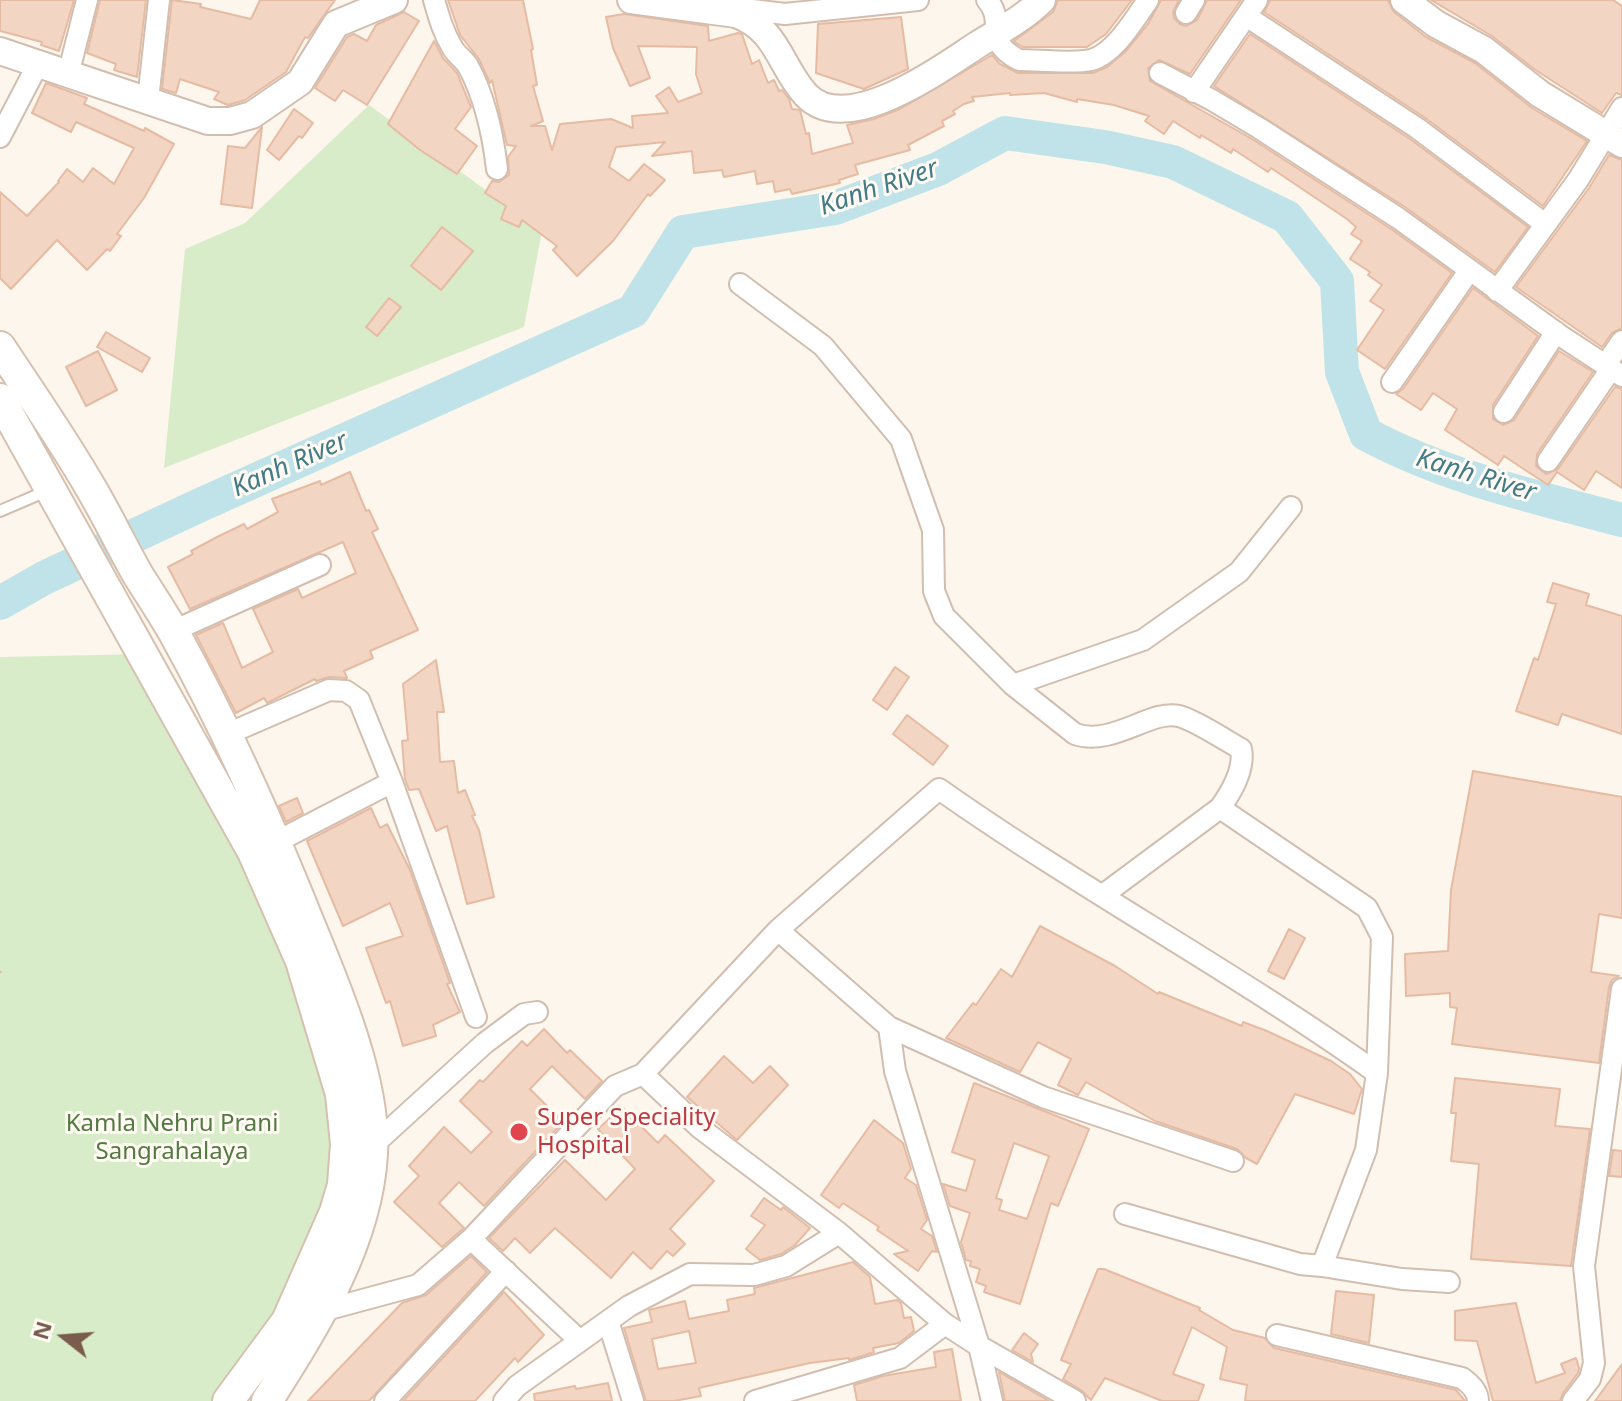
<!DOCTYPE html>
<style>
body{margin:0}
#map{position:relative;width:1622px;height:1401px;overflow:hidden;background:#fdf6ec;font-family:"Noto Sans",sans-serif}
canvas{display:block}
.north{position:absolute;left:24px;top:1297px;width:80px;height:80px;-webkit-text-stroke:6px #fffaf3;paint-order:stroke;rotate:287deg;font-size:22px;font-weight:700;line-height:32px;text-align:center;color:#7a5c4d}
.north::after{content:'';display:block;margin:auto;width:28px;height:36px;background:#7a5c4d;clip-path:polygon(50% 0,100% 100%,50% 72%,0 100%)}
</style>
<div id="map">
<canvas width="1622" height="1401"></canvas>
<div class="north">N</div>
</div>
<script>
const g = document.querySelector('canvas').getContext('2d');
g.lineJoin = 'round';
function fill(path, color) {
  g.fillStyle = color;
  g.fill(path, 'evenodd');
}
function strokePath(path, color, width, dash) {
  g.strokeStyle = color;
  g.lineWidth = width;
  g.lineCap = dash ? 'butt' : 'round';
  g.setLineDash(dash || []);
  g.stroke(path);
}
function drawText(font, color, halo, rows, align = 'center') {
  g.font = font + ' "Noto Sans",sans-serif';
  g.lineWidth = 6;
  g.setLineDash([]);
  g.textBaseline = 'middle';
  g.strokeStyle = halo;
  g.fillStyle = color;
  for (const [text, x, y, turn = 0] of rows) {
    g.save();
    g.translate(x, y);
    g.rotate((+turn || 0) * Math.PI / 180);
    g.textAlign = isNaN(turn) ? turn : align;
    if (halo) g.strokeText(text, 0, 0);
    g.fillText(text, 0, 0);
    g.restore();
  }
}
const green = new Path2D(`
 M369,105L542,231L524,327L164,468L185,249L245,223Z
 M145,654L301,961L343,1185L228,1401H0V657Z`);
const river = new Path2D(`
 M0,603L44,578L198,506L633,311L683,232L835,208L938,169L1005,133L1105,147L1173,162L1287,217L1337,281L1342,372L1366,434C1446,477 1535,497 1622,520`);
const building = new Path2D(`
 M0,0H74L59,51L41,45L42,42L0,31Z
 M100,0H146L137,77L114,70L116,64L87,53Z
 M172,0L201,4L200,7L251,19L260,0H335L308,38L305,37L286,72L245,100L228,105L214,99L219,92L180,79L176,93L162,89Z
 M448,0H523L533,49L531,50L537,85L533,86L543,121L531,126H545L552,150L560,124L611,119L633,128L632,116L668,113L656,96L669,87L678,102L702,93L696,74L697,47L638,46L650,78L630,86L613,48L606,17L624,14L708,26L709,41L738,33L742,34L752,64L759,60L768,83L774,80L779,91L782,90L789,99L792,109L800,110L806,134L809,133L812,154L853,143L847,125L874,119L900,109L992,55L1000,64L1018,73H1093L1107,67L1125,52L1148,24L1161,0H1179L1173,12L1174,18L1180,24L1186,26L1197,20L1207,0H1241L1190,74L1159,60L1148,68L1150,81L1252,139L1391,229L1452,273L1385,369L1357,350L1384,310L1370,301L1382,285L1368,275L1370,272L1350,259L1362,241L1351,234L1356,227L1347,219L1271,168L1268,172L1233,149L1231,153L1201,135L1200,138L1173,121L1164,134L1145,121L1149,116L1114,105L1077,99V102L1044,93L1010,95V93L972,97L974,101L964,104L953,111L955,114L942,121L944,126L908,145L910,150L855,165L858,174L839,180L840,183L792,194L790,189L775,192L773,181L757,184L755,171L724,177L722,170L694,173L692,151L652,156L665,142L616,147L609,167L629,181L644,164L665,180L650,196L648,194L613,241L577,276L553,250L557,246L522,220L519,227L501,219L506,206L485,193L492,181L499,182L509,175L508,157L516,146L507,145L492,80L490,83L479,59L460,35Z
 M1058,0H1132L1106,34L1087,47H1023L1016,43L1014,41L1053,12Z
 M1270,0H1388L1394,12L1426,37L1475,63L1532,108L1587,141L1543,206L1424,117L1264,12Z
 M1431,0H1613L1622,6V95L1616,93L1602,113L1534,69L1492,36Z
 M404,12L419,21L367,105L343,90L335,101L315,88L347,37L354,34L367,41L376,25Z
 M901,17L908,69L864,89L816,73L818,24Z
 M1250,34L1410,139L1528,227L1495,272L1405,207L1214,86Z
 M434,41L443,58L457,73L471,107L455,129L477,146L457,174L420,150L388,124Z
 M46,83L87,98L84,104L144,131L145,128L174,144L144,198L117,234L121,236L110,251L107,249L87,270L57,240L11,289L0,278V192L27,216L59,182L58,181L67,169L83,182L93,168L114,184L134,148L76,122L71,132L32,113Z
 M294,109L313,123L302,138L299,136L279,160L267,150Z
 M262,127L252,208L221,204L228,146L245,148Z
 M1609,155L1622,160V328L1612,333L1602,347L1516,287L1589,188Z
 M442,227L473,251L441,290L411,266Z
 M1473,288L1538,336L1493,405V419L1503,425L1514,420L1559,351L1593,372L1537,454L1536,466L1546,474L1558,469L1615,387L1622,389V488L1596,471L1584,490L1557,472L1548,485L1504,456L1498,465L1445,430L1457,409L1433,393L1421,410L1396,394L1403,389Z
 M389,298L401,307L377,336L366,327Z
 M106,332L150,358L142,372L97,347Z
 M98,351L117,390L86,406L66,367Z
 M350,472L366,511L369,510L378,529L372,532L418,630L370,651L373,658L344,671L347,678L329,677L316,681L315,679L267,703L264,698L236,713L196,635L223,623L242,668L273,652L253,609L298,589L302,598L356,573L343,542L190,609L168,567L193,554L191,551L217,537L244,524L247,529L278,512L272,499L320,481L321,485Z
 M1553,583L1589,594L1586,605L1622,616V734L1562,714L1558,725L1516,711L1534,658L1538,660L1556,604L1547,602Z
 M436,660L444,712H437L440,762L454,761L458,793L465,790L475,815L472,816L479,830L494,897L467,904L447,826L436,831L419,789L409,790L405,779L402,741L408,740L403,684Z
 M895,667L909,677L887,710L873,700Z
 M907,715L948,746L933,765L893,734Z
 M1473,771L1622,797V918L1599,914L1591,972L1619,976L1612,980L1609,987L1599,1063L1452,1044L1457,1008L1450,1007V993L1406,996L1405,954L1448,951L1451,890Z
 M297,798L303,813L286,822L279,806Z
 M371,808L380,828L387,824L410,870L450,983L447,984L460,1012L433,1025L436,1036L403,1046L390,1001L386,1003L366,948L403,936L390,903L343,926L307,841Z
 M1040,926L1115,966L1158,994L1159,992L1242,1026L1243,1022L1267,1031L1331,1061L1350,1074L1362,1089L1354,1114L1295,1094L1257,1164L1246,1158L1237,1149L1155,1121L1086,1082L1078,1095L1058,1085L1071,1059L1038,1042L1020,1072L946,1038L973,1003L976,1005L1001,969L1012,977Z
 M1289,929L1305,938L1284,979L1268,971Z
 M544,1029L567,1053L570,1050L602,1081L585,1099L552,1066L530,1089L563,1122L484,1206L459,1182L439,1203L464,1228L442,1247L394,1202L419,1176L409,1166L444,1127L471,1153L492,1132L460,1101L480,1080L483,1082L522,1041L527,1046Z
 M724,1056L753,1083L770,1066L788,1085L737,1140L687,1097Z
 M1455,1078L1560,1089L1555,1126L1590,1129L1571,1266L1471,1259L1479,1164L1451,1161L1456,1113H1451Z
 M974,1083L1089,1129L1058,1206L1051,1203L1020,1304L984,1292L986,1286L976,1282L980,1269L970,1266L971,1261L966,1260L961,1242L970,1213L950,1206L943,1184L966,1191L975,1160L952,1152ZM1014,1143L1049,1156L1027,1219L999,1210L1002,1200L996,1198Z
 M622,1107L658,1143L665,1135L714,1181L670,1229L685,1244L673,1256L667,1251L651,1269L633,1252L611,1278L555,1228L530,1253L515,1238L503,1251L489,1238L565,1160L606,1200L635,1169L598,1129Z
 M874,1120L903,1143L911,1169L905,1178L916,1185L927,1220L921,1229L932,1236L937,1252L932,1251L918,1271L894,1254L908,1251L877,1230L879,1227L843,1203L839,1208L821,1195Z
 M1613,1150L1622,1151V1177L1609,1176Z
 M764,1198L781,1210L783,1207L810,1228L795,1245L781,1254L760,1260L746,1249L765,1225L751,1216Z
 M471,1256L487,1272L369,1401H308L402,1303L426,1295Z
 M853,1262L870,1277L875,1304L897,1300L901,1303L904,1318L911,1317L914,1331L899,1343L873,1348L874,1352L849,1360V1358L810,1363L699,1388L701,1396L674,1401H646L624,1328L652,1322L649,1310L685,1301L689,1319L729,1311L727,1300L755,1294L754,1288ZM689,1331L696,1363L658,1369L652,1339Z
 M1098,1269H1104L1200,1308L1199,1310L1233,1330L1265,1338L1274,1348L1456,1390L1465,1401H1245L1247,1385L1220,1379L1227,1347L1192,1327L1173,1374L1204,1385L1198,1401H1162L1105,1378L1091,1400L1081,1390L1063,1379L1071,1364L1061,1360Z
 M1336,1291L1374,1295L1369,1343L1331,1334Z
 M504,1292L544,1335L518,1362L515,1358L475,1401H403Z
 M1516,1303L1536,1383L1565,1373L1561,1364L1576,1358L1579,1368L1578,1373L1563,1393L1560,1401H1493L1477,1341L1455,1340V1311Z
 M1024,1333L1038,1344L1031,1354L1033,1362L1012,1350Z
 M952,1349L961,1401H857L854,1385L883,1376L936,1367L934,1352Z
 M1622,1364V1401H1595Z
 M999,1372L1049,1401H1005Z
 M608,1383L612,1401H535L534,1394L575,1386L576,1389Z`);
const path = new Path2D(`
 M0,971V975`);
const service = new Path2D(`
 M0,511L49,490`);
const minor = new Path2D(`
 M434,0C439,17 443,32 452,47C456,55 464,59 468,66C485,97 493,135 497,169
 M987,0C1007,22 981,40 1019,60C1038,60 1074,64 1091,60C1114,54 1135,19 1148,0
 M736,8L785,14L918,0
 M1186,13L1194,0
 M1246,16L1417,128L1545,224
 M1160,73L1212,100L1259,128L1398,218L1561,336L1622,376
 M68,75L87,0
 M1194,92L1257,0
 M148,100L159,0
 M0,137L38,64
 M740,284L823,346L901,439L933,530L934,591L944,616L1013,685L1143,640L1239,572L1291,507
 M1497,291L1578,180L1622,108
 M1606,364L1622,341
 M1392,382L1469,271
 M1504,412L1556,332
 M1548,461L1611,369
 M173,631L320,565
 M1013,685L1075,734C1112,747 1151,709 1179,716C1195,720 1225,740 1241,749C1245,769 1232,791 1220,808L1103,895
 M225,735L329,690L346,691L359,700L392,782L276,842
 M392,782L476,1017
 M1220,808L1367,908L1382,937L1377,1073
 M778,930L889,1027L1043,1097L1233,1161
 M889,1027L895,1071L979,1346L1075,1401
 M372,1146L485,1043L524,1014L537,1012
 M839,1233L945,1324L979,1346L992,1401
 M471,1239L580,1341
 M1322,1266L1402,1279L1449,1282
 M318,1312L418,1285L471,1239L615,1086L643,1074
 M608,1321L633,1401
 M1277,1335L1462,1378C1469,1383 1478,1391 1478,1401
 M385,1401L506,1271
 M504,1401L517,1386L629,1306L690,1274L754,1275L786,1266L839,1233L700,1128L643,1074L778,930L939,789C1081,889 1235,972 1377,1073L1366,1150L1322,1266L1300,1264L1125,1214
 M755,1401L900,1358L945,1324
 M1573,1401L1590,1379L1594,1363L1584,1266L1622,989`);
const tertiary = new Path2D(`
 M631,0L736,14C778,29 780,67 806,95C847,138 940,69 977,45C999,31 1023,19 1042,0
 M1404,0L1436,24L1484,50L1540,94L1622,144
 M0,51L208,121H230L252,115L300,82L336,24L394,0`);
const secondary = new Path2D(`
 M0,347C31,394 64,441 92,490C108,517 122,547 138,575C150,594 162,612 173,631C227,728 272,830 313,933C339,996 376,1085 372,1154C367,1244 314,1327 267,1401
 M0,399L253,852L301,961L341,1094L346,1144L343,1185L335,1212L287,1321L228,1401`);
const markers = [
 [519,1132,10,"#e0444e"]
];
const healthNames = [
 ["Super Speciality",537,1118],
 ["Hospital",537,1146]
];
const parkNames = [
 ["Kamla Nehru Prani",172,1124],
 ["Sangrahalaya",172,1152]
];
const waterNames = [
 ["Kanh River",879,188,-19],
 ["Kanh River",290,465,-24],
 ["Kanh River",1476,476,17]
];
fill(green, '#d8ecc9');
strokePath(river, '#bfe3e8', 34);
fill(building, '#f3d5c3');
strokePath(building, '#e6bba3', 2);
strokePath(service, '#d1beb0', 14);
strokePath(minor, '#d1beb0', 24);
strokePath(tertiary, '#d1beb0', 30);
strokePath(secondary, '#d6c0b0', 34);
strokePath(path, '#d9b8a5', 3, [2, 6]);
strokePath(service, '#fff', 10);
strokePath(minor, '#fff', 20);
strokePath(tertiary, '#fff', 26);
strokePath(secondary, '#fff', 30);
for (const [x, y, r, color] of markers) {
  const dot = new Path2D();
  dot.arc(x, y, r, 0, 2 * Math.PI);
  g.fillStyle = color;
  g.fill(dot);
  strokePath(dot, '#fffaf3', 3);
}
drawText('24px', '#be3a42', '#fffaf3', healthNames, 'left');
drawText('24px', '#537a41', '#fffaf3', parkNames);
drawText('italic 26px', '#437c86', '#fffaf3', waterNames);
</script>
